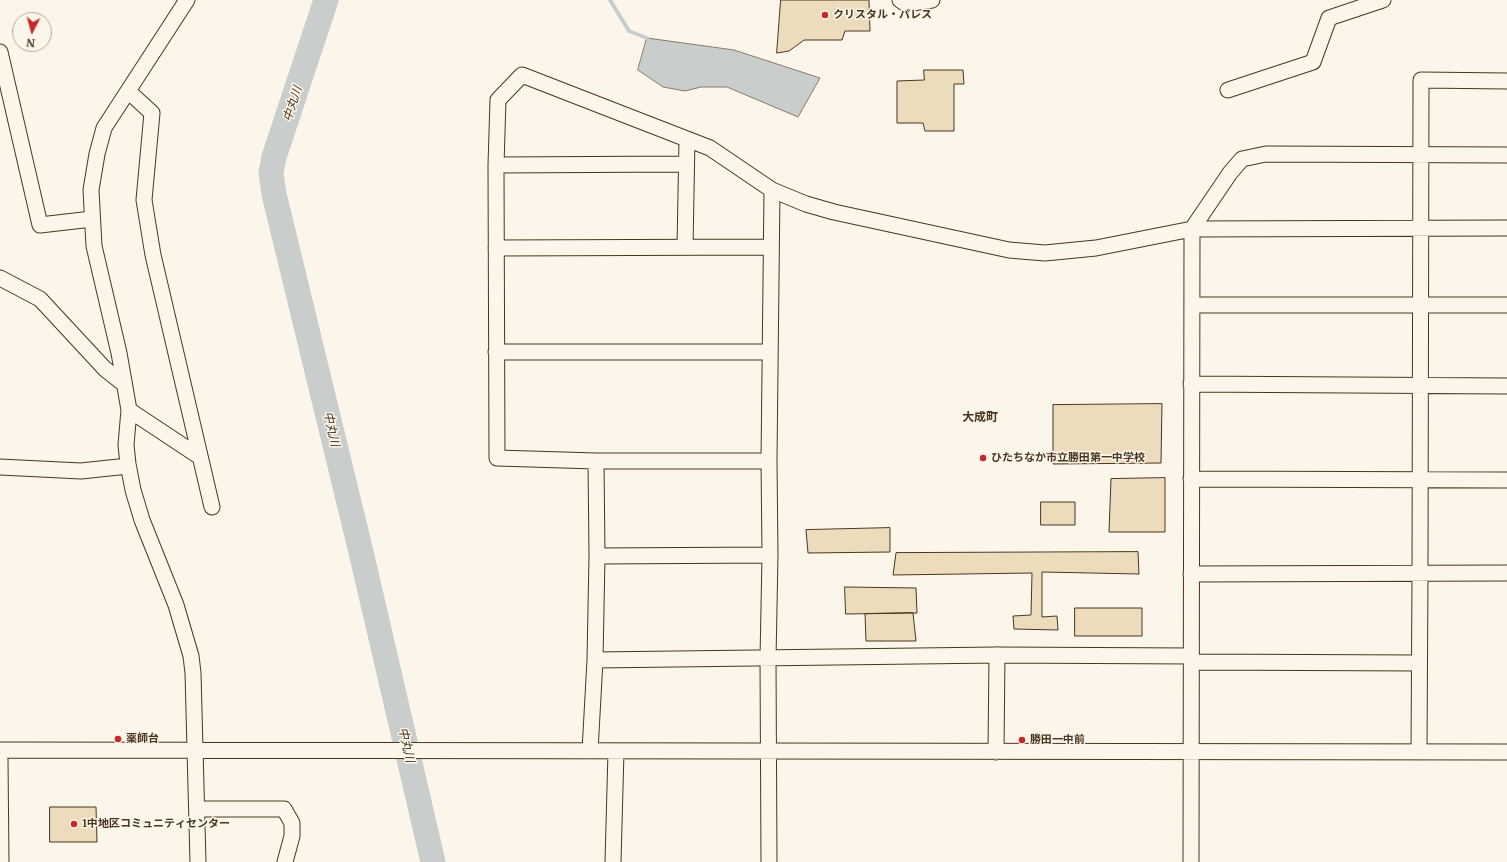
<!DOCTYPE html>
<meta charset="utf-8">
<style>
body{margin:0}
#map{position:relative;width:1507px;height:862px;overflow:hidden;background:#fbf6e9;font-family:Merriweather,serif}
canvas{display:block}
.north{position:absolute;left:12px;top:12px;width:40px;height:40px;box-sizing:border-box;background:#fbf6e9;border:1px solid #b4a999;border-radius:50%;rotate:186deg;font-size:11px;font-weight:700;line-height:16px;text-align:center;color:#4a3520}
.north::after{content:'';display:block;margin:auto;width:14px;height:18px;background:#c62828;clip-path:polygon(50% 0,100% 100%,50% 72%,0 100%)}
</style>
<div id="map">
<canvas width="1507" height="862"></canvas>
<div class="north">N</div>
</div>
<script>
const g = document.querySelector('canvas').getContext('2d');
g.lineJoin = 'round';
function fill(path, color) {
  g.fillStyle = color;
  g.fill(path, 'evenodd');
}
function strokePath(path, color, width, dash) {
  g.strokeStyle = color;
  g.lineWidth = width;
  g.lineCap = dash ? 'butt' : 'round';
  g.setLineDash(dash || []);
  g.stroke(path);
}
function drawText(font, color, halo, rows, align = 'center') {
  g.font = font + ' Merriweather,"Noto Sans JP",serif';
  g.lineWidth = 3;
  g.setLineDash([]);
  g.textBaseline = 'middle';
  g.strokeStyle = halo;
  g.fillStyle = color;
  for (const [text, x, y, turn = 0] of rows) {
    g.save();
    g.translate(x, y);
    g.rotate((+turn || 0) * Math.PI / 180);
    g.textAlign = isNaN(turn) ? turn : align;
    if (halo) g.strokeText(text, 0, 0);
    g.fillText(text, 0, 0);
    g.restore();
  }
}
const water = new Path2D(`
 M647,38L734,50L820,78L798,117L727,87H701L685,91L663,87L638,70Z`);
const stream = new Path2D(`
 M610,0L629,31L647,38`);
const river = new Path2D(`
 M326,0L274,157L271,173L274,194L361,552L433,862`);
const building = new Path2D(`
 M781,0H869L870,31H845L842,40H804L789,51L777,53Z
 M924,70H963L964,84H954V131H925L923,123H897V81L924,80Z
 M1162,404L1161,463L1053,464V405Z
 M1165,478V532H1109L1111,479Z
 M1041,502H1075V525H1041Z
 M890,528V552L808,553L806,530Z
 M1138,552L1139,574L1042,572V617L1057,616L1058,630L1014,629L1013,616L1031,615L1032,573L893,575L896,553Z
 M845,587L916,588L917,613L846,614Z
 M1075,608H1142V636H1075Z
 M913,613L916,641H866L865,614Z
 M50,807H96L97,842H50Z`);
const minor = new Path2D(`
 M187,0L104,128L97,154L91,190L94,246L119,353L129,410L126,445L128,464L133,490L142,520L176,605L191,656L193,673L198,862
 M900,0L906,4L932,0
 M0,52L40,225L92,219
 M1228,90L1313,62L1329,18L1383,0
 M128,91L152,113L144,200L153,255L212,507
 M496,165L686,164
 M685,247L687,139
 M496,248L770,247
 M0,278L40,299L105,369L124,384
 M1192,305H1507
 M496,352H770
 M1191,384L1507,386
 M129,410L200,457
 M769,461H596L497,458L496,165L498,100L522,75L710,148L772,190L806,204L834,212L1009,250L1045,253L1096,248L1192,229L1507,228
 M0,467L81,471L128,466
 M1191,479L1507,480
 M597,556L770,555
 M1191,574L1507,573
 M595,660L997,655L1192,656
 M1191,662L1419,663
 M0,750L1507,752
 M590,751L595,660L597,556L596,461
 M996,752L997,655
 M1419,752L1420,574L1421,80L1507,81
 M0,759L1,862
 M197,809H284L292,823V836L285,862
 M613,862L616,751
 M769,862L768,659L770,555L769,461L772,190
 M1191,862L1192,229L1230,173L1242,159L1266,154L1507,155`);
const markers = [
 [825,15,4,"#c62828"],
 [983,458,4,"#c62828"],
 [118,739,4,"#c62828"],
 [1022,740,4,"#c62828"],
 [74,824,4,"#c62828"]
];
const poiNames = [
 ["クリスタル・パレス",833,15],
 ["ひたちなか市立勝田第一中学校",991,458],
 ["薬師台",126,739],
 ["勝田一中前",1030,740],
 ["1中地区コミュニティセンター",82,824]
];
const waterNames = [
 ["中丸川",293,104,-72],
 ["中丸川",331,429,77],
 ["中丸川",406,745,77]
];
const neighbourhoodNames = [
 ["大成町",980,418]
];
fill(water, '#c9cecd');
strokePath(water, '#887966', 1);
strokePath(stream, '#c9cecd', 4);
strokePath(river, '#c9cecd', 25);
fill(building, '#ecdcbc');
strokePath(building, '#4a3520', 1);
strokePath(minor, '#4a3520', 17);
strokePath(minor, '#fbf6e9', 15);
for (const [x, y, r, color] of markers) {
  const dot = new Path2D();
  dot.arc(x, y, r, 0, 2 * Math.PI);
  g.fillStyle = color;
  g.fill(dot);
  strokePath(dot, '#fbf6e9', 1.5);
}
drawText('bold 11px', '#4a3520', '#fbf6e9', poiNames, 'left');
drawText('italic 12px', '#4a3520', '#fbf6e9', waterNames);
drawText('bold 12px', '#4a3520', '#fbf6e9', neighbourhoodNames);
</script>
